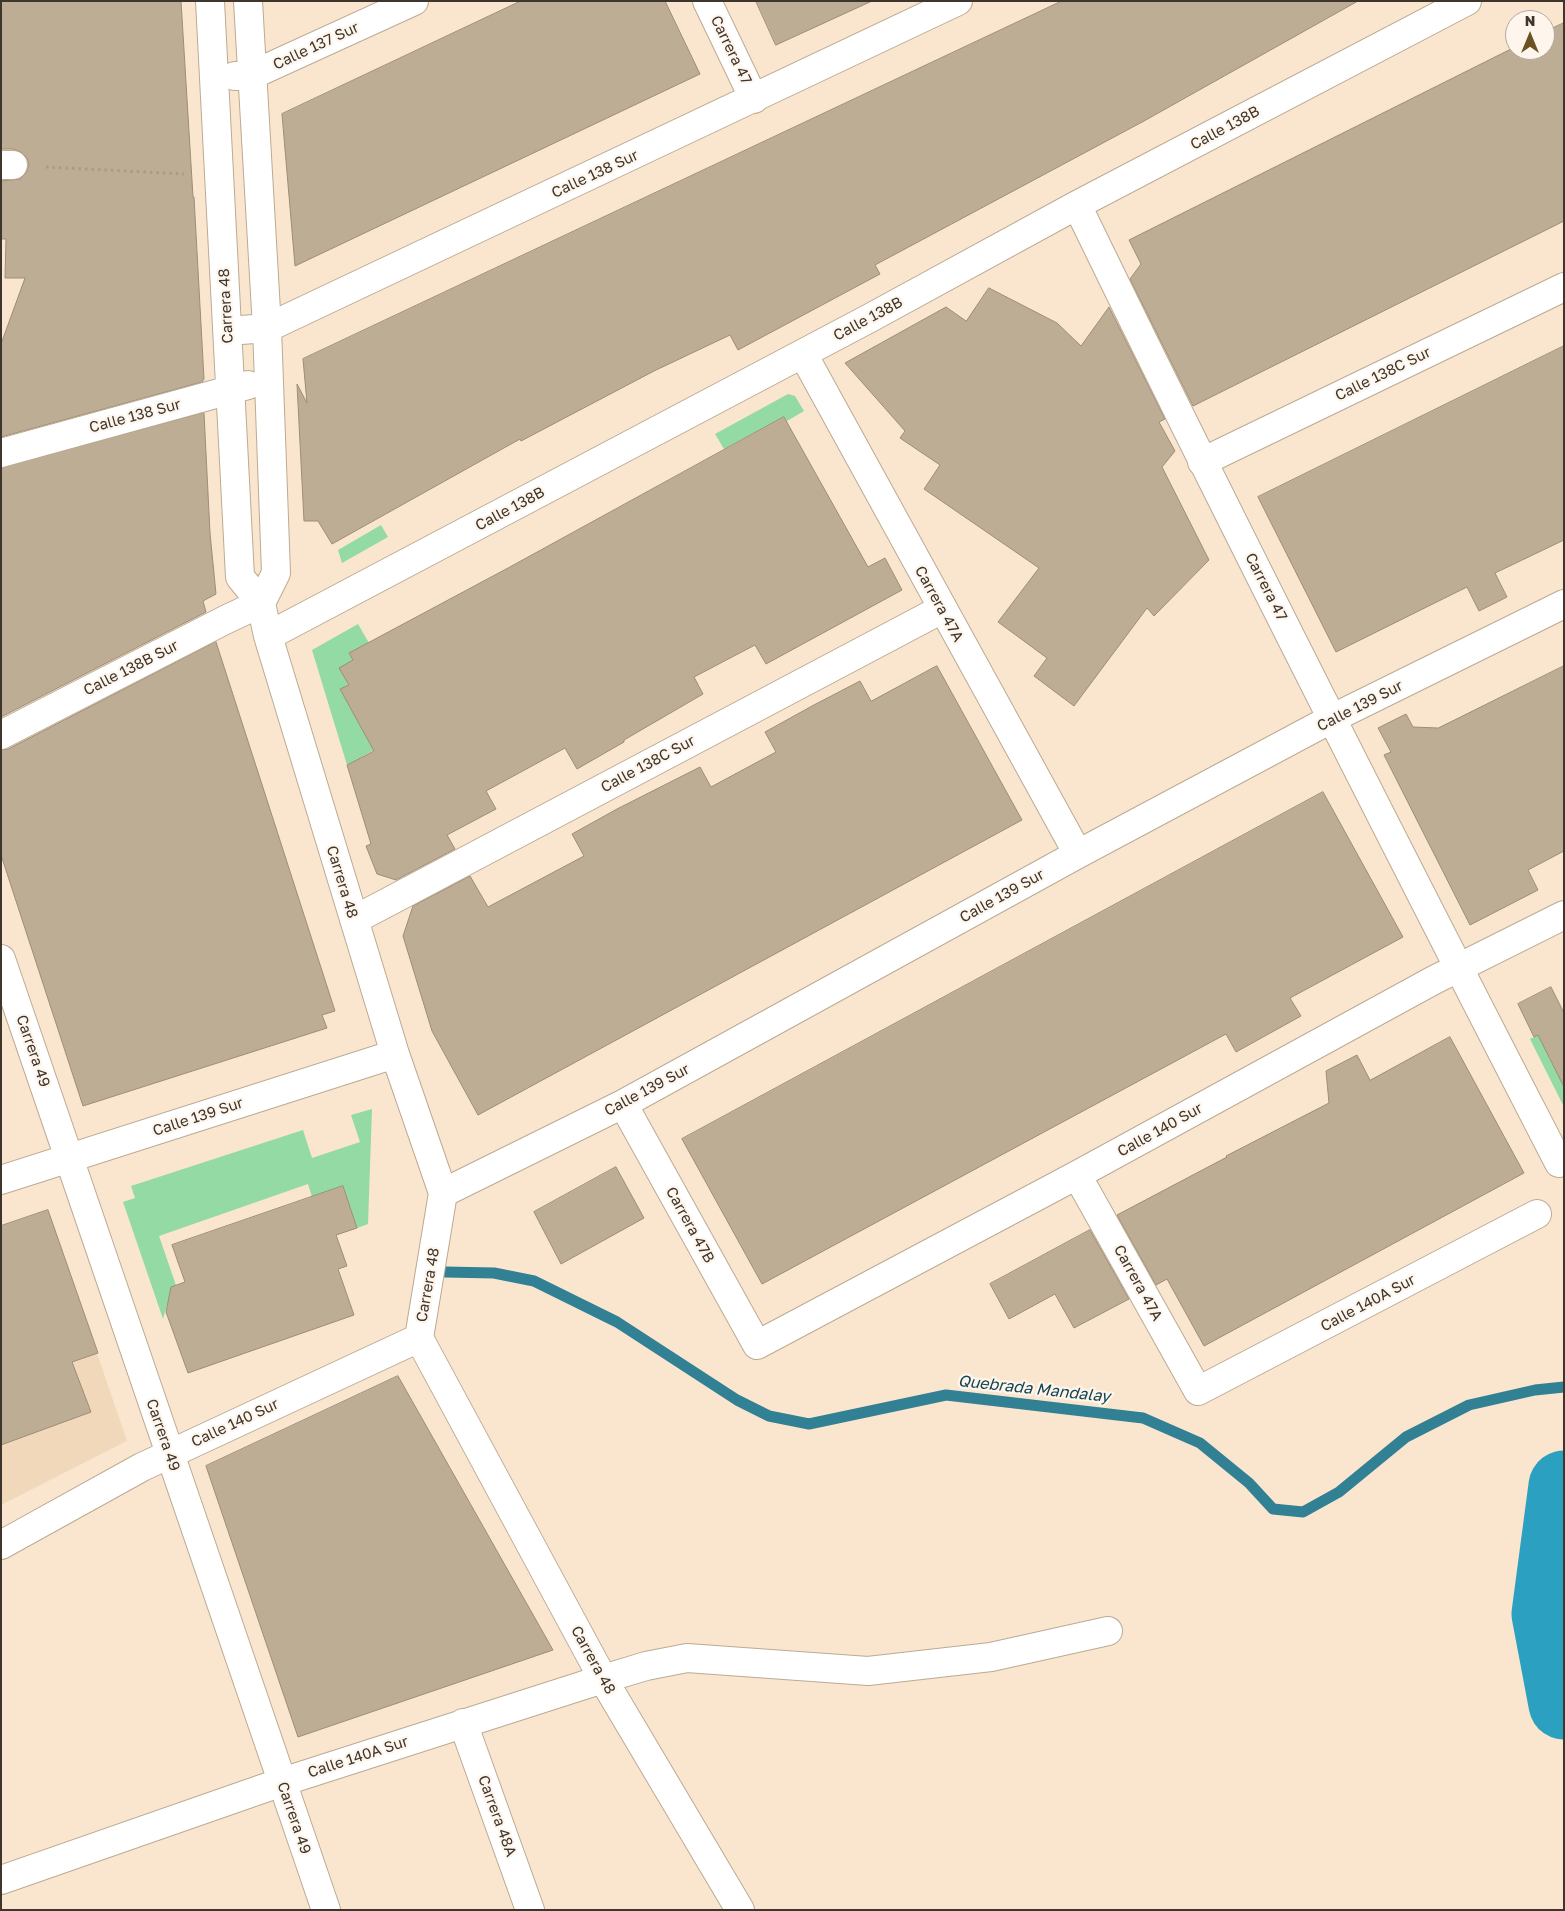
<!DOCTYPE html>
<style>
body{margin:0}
#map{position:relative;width:1565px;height:1911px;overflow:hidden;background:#fae6ce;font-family:"Golos Text",sans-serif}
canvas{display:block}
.frame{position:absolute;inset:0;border:2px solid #3e362d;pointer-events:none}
.north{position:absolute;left:1505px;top:10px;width:50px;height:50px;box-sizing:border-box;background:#fef6ec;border:1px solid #b1a9a0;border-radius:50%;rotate:0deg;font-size:14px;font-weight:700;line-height:20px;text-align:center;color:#3e362d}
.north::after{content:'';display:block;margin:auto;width:18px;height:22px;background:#6c5123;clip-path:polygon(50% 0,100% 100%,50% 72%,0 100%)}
</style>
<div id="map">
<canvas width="1565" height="1911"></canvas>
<div class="frame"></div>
<div class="north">N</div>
</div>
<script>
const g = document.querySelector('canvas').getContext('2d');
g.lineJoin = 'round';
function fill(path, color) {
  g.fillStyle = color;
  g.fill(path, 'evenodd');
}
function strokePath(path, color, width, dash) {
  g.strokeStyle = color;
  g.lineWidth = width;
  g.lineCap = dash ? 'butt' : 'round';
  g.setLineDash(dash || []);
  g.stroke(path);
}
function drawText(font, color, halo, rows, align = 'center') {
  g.font = font + ' "Golos Text",sans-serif';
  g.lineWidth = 4.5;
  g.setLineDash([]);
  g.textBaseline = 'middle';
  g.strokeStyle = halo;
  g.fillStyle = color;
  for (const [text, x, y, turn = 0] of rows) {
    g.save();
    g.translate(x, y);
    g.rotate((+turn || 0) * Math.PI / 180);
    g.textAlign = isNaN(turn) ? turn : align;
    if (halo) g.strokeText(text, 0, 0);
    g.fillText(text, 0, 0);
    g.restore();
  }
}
const built = new Path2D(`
 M48,1210L127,1441L1,1505V1226Z`);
const green = new Path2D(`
 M788,394L795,396L804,411L787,421L784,417L724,449L715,434Z
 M381,525L388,537L342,563L338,550Z
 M358,624L369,643L349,654L353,660L340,668L349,685L340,689L374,750L347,765L312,650Z
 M1542,1033C1546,1050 1550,1066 1564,1078V1107L1530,1039Z
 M372,1109L368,1224L357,1228L343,1186L312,1197L308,1184L159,1236L179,1294L169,1298L163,1319L123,1202L135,1198L131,1186L303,1130L312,1158L360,1142L351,1115Z`);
const stream = new Path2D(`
 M445,1272L494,1273L534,1281L617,1322L737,1400L769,1416L809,1424L946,1395L1143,1418L1200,1443L1249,1483L1273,1509L1303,1512L1339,1492L1406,1437L1469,1405L1535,1390L1564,1387`);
const river = new Path2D(`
 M1564,1486L1547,1614L1564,1704`);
const building = new Path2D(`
 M1,1H181L193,197H194L204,379L202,382L1,437V344L25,278H5L6,239H1V181L20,179L26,173L29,165L27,158L21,152L13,149H1Z
 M521,1H665L700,74L295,266L282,114Z
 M756,1H872L776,45Z
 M1062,1H1358L1144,121L875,265L880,274L738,350L730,335L654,371L521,441L520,439L332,544L318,521H304L297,384L307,403L303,359Z
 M1564,23V221L1193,406L1130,279L1141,264L1129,240L1515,47V50H1545V32Z
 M989,288L1057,323L1081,346L1109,307L1165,419L1159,422L1175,451L1162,467L1209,560L1154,616L1147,608L1074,706L1034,676L1047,658L998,622L1039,568L924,489L940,465L900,438L905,431L845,363L946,307L966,321Z
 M1564,346V540L1495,573L1507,597L1479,611L1467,587L1336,652L1258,497Z
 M204,413L210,533L216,594L203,601L206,612L1,717V468Z
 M784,417L868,567L885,558L902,590L766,664L755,645L694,677L703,694L624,740V742L577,769L565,748L486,791L496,809L447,835L455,849L396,880L377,874L366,846L371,844L347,765L374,751L340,689L349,685L339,668L353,660L349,653L508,568Z
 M216,642L335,1011L322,1015L327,1028L83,1106L1,855V750L8,749Z
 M937,666L1022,820L478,1115L432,1031L403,936L413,906L470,876L488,907L584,856L572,834L617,809L700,767L711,787L776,752L765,732L812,706L860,681L871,701Z
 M1564,666V851L1528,870L1538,890L1470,925L1384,755L1391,752L1378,728L1406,714L1413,727L1438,728Z
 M1323,792L1403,937L1290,998L1301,1016L1236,1052L1226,1034L762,1284L682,1139Z
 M1551,987L1564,1013V1087L1538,1035L1534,1037L1518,1004Z
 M1450,1037L1524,1173L1204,1346L1167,1279L1156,1285L1117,1215L1227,1157L1226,1156L1329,1103L1326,1071L1357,1055L1370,1080Z
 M616,1167L644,1218L561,1264L534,1212Z
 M343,1186L357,1228L336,1235L347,1266L338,1269L354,1315L188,1373L166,1312L171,1287L185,1282L172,1245Z
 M48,1210L98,1353L72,1362L91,1412L1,1445V1226Z
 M1090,1230L1129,1299L1074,1328L1055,1294L1009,1319L990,1284Z
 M398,1376L553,1650L298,1737L206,1466Z`);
const path = new Path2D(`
 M46,167L184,174`);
const minor = new Path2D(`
 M210,1L240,577L261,603L268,636L395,1054L443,1193L419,1338L603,1679L740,1910
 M248,1L267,328L276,573L261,603
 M707,1L754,99
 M235,76L252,75L414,1
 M1,165H13
 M1077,205C1233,527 1395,845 1559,1163L1564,1161
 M228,331L267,328L958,1
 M803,354L1078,854
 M1,453L248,385
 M1202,462L1564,287
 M268,636L870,318L1077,205L1467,1
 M1,735L225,620L261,603
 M354,920L942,609
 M1,959L326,1910
 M623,1104L757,1345L1077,1175L1434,980L1564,915
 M1077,1175L1198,1391L1537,1214
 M1,1180L395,1054
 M443,1193L623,1104L1078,854L1333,718L1564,604
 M1,1545L142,1467L419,1338
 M463,1723L530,1910
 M1,1880L282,1782L603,1679L646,1666L687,1658L868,1671L991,1657L1108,1631`);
const streetNames = [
 ["Calle 137 Sur",316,46,-25],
 ["Carrera 47",731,50,64],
 ["Calle 138B",1225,128,-28],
 ["Calle 138 Sur",595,174,-25],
 ["Carrera 48",226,306,-93],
 ["Calle 138B",868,319,-28],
 ["Calle 138C Sur",1383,374,-26],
 ["Calle 138 Sur",135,416,-15],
 ["Calle 138B",510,509,-28],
 ["Carrera 47",1266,587,63],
 ["Carrera 47A",939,604,61],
 ["Calle 138B Sur",131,668,-27],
 ["Calle 139 Sur",1360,706,-27],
 ["Calle 138C Sur",648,764,-28],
 ["Carrera 48",342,882,73],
 ["Calle 139 Sur",1002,896,-29],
 ["Carrera 49",33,1051,71],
 ["Calle 139 Sur",647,1090,-28],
 ["Calle 139 Sur",198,1117,-18],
 ["Calle 140 Sur",1160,1130,-29],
 ["Carrera 47B",690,1225,61],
 ["Carrera 47A",1138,1283,61],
 ["Carrera 48",428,1285,-80],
 ["Calle 140A Sur",1368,1303,-28],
 ["Calle 140 Sur",235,1423,-25],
 ["Carrera 49",163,1435,71],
 ["Carrera 48",593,1660,61],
 ["Calle 140A Sur",358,1757,-18],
 ["Carrera 48A",497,1816,70],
 ["Carrera 49",294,1818,71]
];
const waterNames = [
 ["Quebrada Mandalay",1034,1389,6]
];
fill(built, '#f1d8ba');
fill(green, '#93daa5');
strokePath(stream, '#318094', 11);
strokePath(river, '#2ca0c0', 71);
fill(building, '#bead95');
strokePath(building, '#9d8d75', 1);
strokePath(minor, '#bcaa93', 30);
strokePath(path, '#aa9b89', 3, [2.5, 4]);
strokePath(minor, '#fff', 28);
drawText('15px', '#3e362d', '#fef6ec', streetNames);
drawText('italic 16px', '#144452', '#fef6ec', waterNames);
</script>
